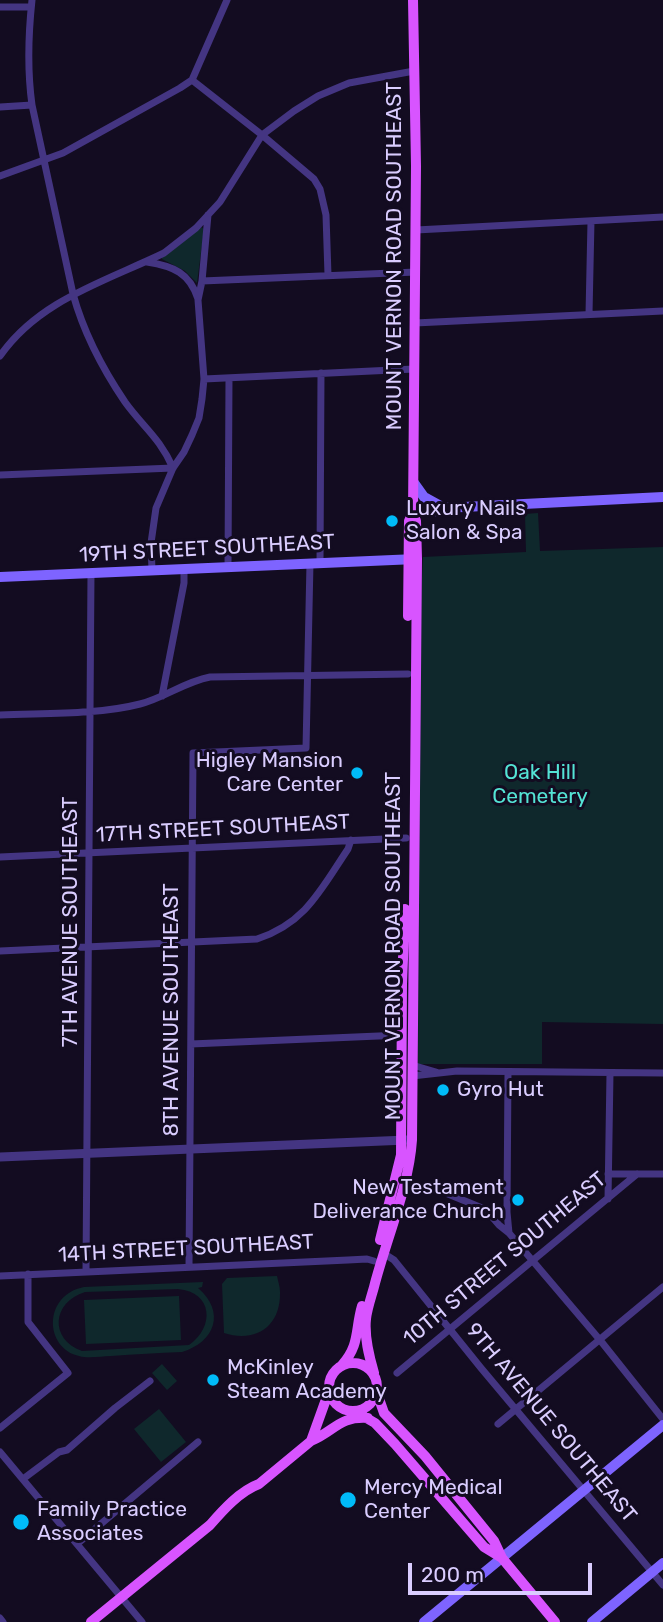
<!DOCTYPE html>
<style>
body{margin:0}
#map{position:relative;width:663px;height:1622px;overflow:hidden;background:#130c21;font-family:Rubik,sans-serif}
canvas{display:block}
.scale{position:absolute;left:408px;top:1563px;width:184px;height:32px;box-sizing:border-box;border:4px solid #dacdff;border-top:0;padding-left:9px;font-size:21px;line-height:24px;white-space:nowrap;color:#dacdff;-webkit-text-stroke:5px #130c21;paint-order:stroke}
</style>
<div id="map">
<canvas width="663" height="1622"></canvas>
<div class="scale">200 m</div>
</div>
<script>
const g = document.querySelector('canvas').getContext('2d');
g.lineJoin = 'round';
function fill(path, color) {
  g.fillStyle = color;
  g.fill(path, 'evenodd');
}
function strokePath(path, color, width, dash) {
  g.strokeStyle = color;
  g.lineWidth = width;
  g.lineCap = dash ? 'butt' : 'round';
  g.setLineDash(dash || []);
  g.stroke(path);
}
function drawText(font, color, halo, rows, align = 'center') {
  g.font = font + ' Rubik,sans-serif';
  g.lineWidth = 6;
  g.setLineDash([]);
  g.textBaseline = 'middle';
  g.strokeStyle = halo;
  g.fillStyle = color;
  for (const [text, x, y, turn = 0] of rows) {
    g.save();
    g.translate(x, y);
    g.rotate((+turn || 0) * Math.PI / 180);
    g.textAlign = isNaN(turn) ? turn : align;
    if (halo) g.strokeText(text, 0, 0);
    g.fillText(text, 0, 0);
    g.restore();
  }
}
const green = new Path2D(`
 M201,227L204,229L197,283L185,271L162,259V257L178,246Z
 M538,513L540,551L663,547V1024L542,1022V1064H418L419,639L423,557L526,552L525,514Z
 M277,1276C278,1281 280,1287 280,1292C281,1327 255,1343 224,1333L222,1284L227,1278Z
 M203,1282L202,1287L198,1288C226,1312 215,1342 182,1352C158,1353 135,1354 111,1356C101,1356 89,1359 79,1356C44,1348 43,1295 84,1287ZM178,1289C213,1292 215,1327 189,1345L82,1351C49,1339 52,1302 85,1292Z
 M179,1296L181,1340L86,1344L84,1300Z
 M162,1364L177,1381L167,1390L152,1373Z
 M159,1409L186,1442L161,1462L134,1429Z`);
const minor = new Path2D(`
 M0,7H31
 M192,80L262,135L314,179L320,189L326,215L328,275
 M0,107L32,105
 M0,176L63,153L180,88L192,80L227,0
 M416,230L663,217
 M147,262C173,266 190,273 198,299
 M202,281L416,272
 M589,314L591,221
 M415,323L663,311
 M0,356C39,300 104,282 164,253L196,228L220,202L262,135L294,111L318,96L349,83L414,71
 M204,379L414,369
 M0,475L173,468C160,438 143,427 125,402C102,368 84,334 73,294L32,105C27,69 28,37 32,0
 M320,563L321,373
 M228,567L229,378
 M152,570L151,543L156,508L173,468L184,452L192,435L199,418L202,399L204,379L198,300L202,281L208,215
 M162,696L184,583V569
 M0,715C45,713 97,715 140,704C164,698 184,682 210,677L408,674
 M0,857L406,838
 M0,951L257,939C306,923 321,889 348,849L351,840
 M191,1044L402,1035
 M412,1065L436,1072
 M508,1072L507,1212L509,1233L600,1340L663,1419
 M412,1076L457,1071L663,1073
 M608,1174H663
 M448,1194L487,1210L507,1212
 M608,1199L610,1073
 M487,1211L499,1225L509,1233
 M383,1253L394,1260L481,1368L663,1585
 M189,1267L193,753L306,748L310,563
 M86,1271L91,573
 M0,1276L348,1260L367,1259L374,1261
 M397,1373L637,1174
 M498,1424L663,1287
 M0,1428L68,1373L28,1322V1274
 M0,1452L142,1622
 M23,1479L59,1452L67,1450L115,1408L150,1381
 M77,1544L198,1442
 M0,1618L3,1622`);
const tertiary = new Path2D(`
 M0,1157L407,1140`);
const secondary = new Path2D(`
 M414,483L424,497L444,508
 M413,512L440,511L444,508L663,497
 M0,577L416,559
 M424,1622L663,1425
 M592,1622L663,1563`);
const primary = new Path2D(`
 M408,616L409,521L413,512
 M380,1240L401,1155L402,984L405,909
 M329 1387a24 24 0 1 1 48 0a24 24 0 1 1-48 0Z
 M342,1365C360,1345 355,1330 362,1306
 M374,1373C369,1356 364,1337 366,1319C367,1309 371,1298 374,1287C386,1240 409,1187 412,1140L417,559L416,521L413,512L416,166L413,0
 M377,1393L384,1413L425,1456L494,1541L502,1558L555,1622
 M363,1416L375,1423L395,1444L484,1547L502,1558
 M311,1441L329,1391
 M91,1622L210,1525C223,1510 240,1491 259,1484L311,1441C335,1431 339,1416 368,1418`);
const markers = [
 [392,521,7,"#00bbf8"],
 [357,773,7,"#00bbf8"],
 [443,1090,7,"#00bbf8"],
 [518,1200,7,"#00bbf8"],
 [213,1380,7,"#00bbf8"],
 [348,1500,9,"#00bbf8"],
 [21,1522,9,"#00bbf8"]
];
const streetNames = [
 ["MOUNT VERNON ROAD SOUTHEAST",395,256,-90],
 ["19TH STREET SOUTHEAST",207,549,-3],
 ["17TH STREET SOUTHEAST",223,829,-3],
 ["7TH AVENUE SOUTHEAST",71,922,-90],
 ["MOUNT VERNON ROAD SOUTHEAST",394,946,-90],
 ["8TH AVENUE SOUTHEAST",172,1010,-90],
 ["14TH STREET SOUTHEAST",186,1249,-3],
 ["10TH STREET SOUTHEAST",505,1259,-40],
 ["9TH AVENUE SOUTHEAST",551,1423,50]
];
const poiNames = [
 ["Luxury Nails",406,509],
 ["Salon & Spa",406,533],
 ["Higley Mansion",343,761,"right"],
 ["Care Center",343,785,"right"],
 ["Gyro Hut",457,1090],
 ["New Testament",504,1188,"right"],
 ["Deliverance Church",504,1212,"right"],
 ["McKinley",227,1368],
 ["Steam Academy",227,1392],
 ["Mercy Medical",364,1488],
 ["Center",364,1512],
 ["Family Practice",37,1510],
 ["Associates",37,1534]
];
const parkNames = [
 ["Oak Hill",540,773],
 ["Cemetery",540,797]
];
fill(green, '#0f282c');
strokePath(minor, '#443582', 7);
strokePath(tertiary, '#443582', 9);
strokePath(secondary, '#7e64ff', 10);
strokePath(primary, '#d854ff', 10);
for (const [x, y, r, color] of markers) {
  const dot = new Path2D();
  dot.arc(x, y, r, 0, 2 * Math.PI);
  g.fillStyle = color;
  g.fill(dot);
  strokePath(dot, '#130c21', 2.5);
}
drawText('21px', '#dacdff', '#130c21', streetNames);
drawText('21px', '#dacdff', '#130c21', poiNames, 'left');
drawText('21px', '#54e3d5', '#130c21', parkNames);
</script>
